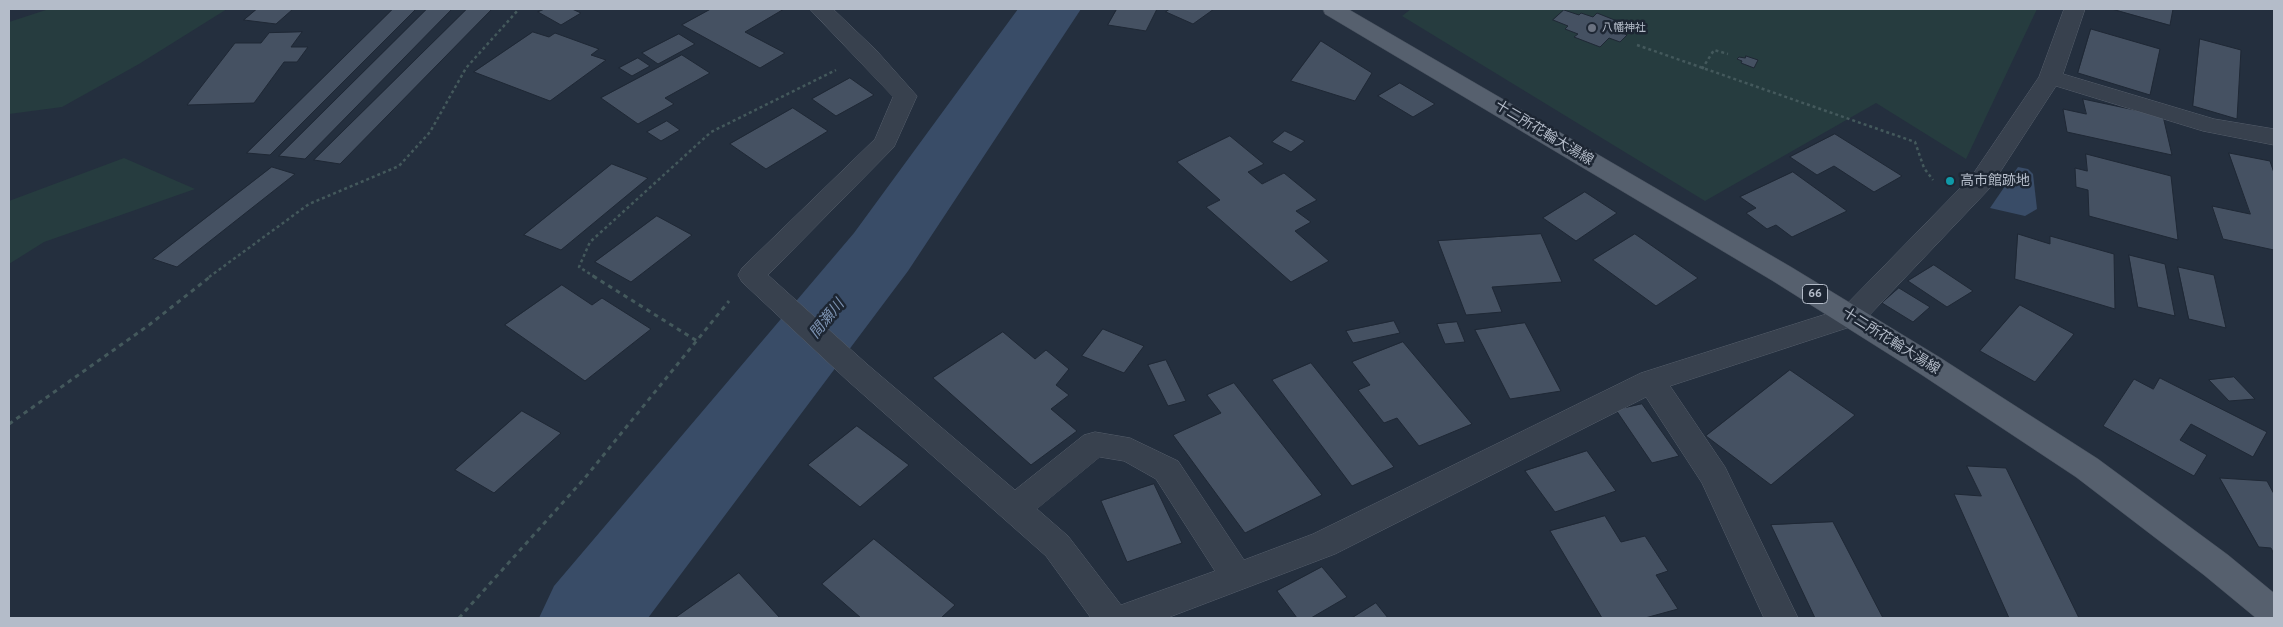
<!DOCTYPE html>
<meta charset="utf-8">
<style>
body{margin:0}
#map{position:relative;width:2283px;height:627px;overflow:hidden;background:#242f3e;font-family:"PT Sans",sans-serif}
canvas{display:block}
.frame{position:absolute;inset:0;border:10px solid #b4bcc9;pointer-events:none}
</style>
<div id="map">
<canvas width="2283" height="627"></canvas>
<div class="frame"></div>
</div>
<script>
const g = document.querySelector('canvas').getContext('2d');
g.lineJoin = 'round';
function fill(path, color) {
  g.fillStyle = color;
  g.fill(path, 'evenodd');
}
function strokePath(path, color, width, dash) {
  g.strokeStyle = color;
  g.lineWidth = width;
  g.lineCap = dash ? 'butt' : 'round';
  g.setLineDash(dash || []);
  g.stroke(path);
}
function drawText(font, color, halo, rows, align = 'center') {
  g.font = font + ' "PT Sans","Noto Sans JP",sans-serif';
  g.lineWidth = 5;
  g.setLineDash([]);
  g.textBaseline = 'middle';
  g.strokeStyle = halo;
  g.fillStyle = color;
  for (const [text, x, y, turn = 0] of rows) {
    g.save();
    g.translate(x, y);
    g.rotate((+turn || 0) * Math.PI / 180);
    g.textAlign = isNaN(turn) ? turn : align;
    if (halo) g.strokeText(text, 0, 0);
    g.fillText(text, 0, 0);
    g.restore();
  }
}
const green = new Path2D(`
 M49,9H227L139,64L62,107L9,114V22Z
 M1411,9H2037L1966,159L1876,103L1705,201L1402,16Z
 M124,158L195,189L44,242L9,264V201Z`);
const water = new Path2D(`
 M2018,167L2028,169L2033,174L2037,209L2025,216L1990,208Z`);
const river = new Path2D(`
 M1018,9H1081L908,271L648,618H539L554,586L854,233Z`);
const building = new Path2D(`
 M257,9H293L276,24L244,20Z
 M393,9H416L270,155L247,153Z
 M427,9H452L305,159L279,156Z
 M467,9H492L340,164L314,160Z
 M545,9H572L581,13L561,25L538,12Z
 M711,9H784L745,32L785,53L760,68L682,25Z
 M1117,9H1157L1146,31L1108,25Z
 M1170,9H1214L1193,24L1166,12Z
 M2112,9H2173L2170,25Z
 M1564,10L1579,15L1581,13L1593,17L1597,13L1622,23L1615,30L1627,35L1620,42L1609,38L1600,47L1574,37L1578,34L1565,29L1568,26L1553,20Z
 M2091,29L2160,49L2150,95L2078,73Z
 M302,32L291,47H308L297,62H284L254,103L187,105L235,43H261L269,33Z
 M533,32L549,37L555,33L599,49L591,55L606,60L550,101L474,72Z
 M679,34L695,44L658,64L642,53Z
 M2200,39L2241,50L2237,119L2193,106Z
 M1321,41L1372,73L1355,101L1291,81Z
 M682,55L710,73L665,98L674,104L638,124L601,98Z
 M1746,56L1758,60L1754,68L1741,63L1742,61L1737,59L1739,57L1745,58Z
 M638,58L650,66L632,76L619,68Z
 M850,78L874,95L836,116L812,99Z
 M1400,83L1435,104L1413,117L1378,96Z
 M2083,99L2163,116L2172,155L2067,132L2063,109L2086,114Z
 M793,108L828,131L766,169L730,144Z
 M667,121L680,130L661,141L647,132Z
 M1285,131L1305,141L1291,152L1272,142Z
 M1835,134L1902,176L1874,192L1834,166L1817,175L1790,157Z
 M1230,136L1264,164L1248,172L1262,184L1284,173L1317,200L1296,211L1311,222L1295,231L1329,261L1291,282L1206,207L1220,200L1177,162Z
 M2229,153L2270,161L2274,173V250L2223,239L2212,206L2250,214Z
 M2086,154L2171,176L2178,240L2089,216L2088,190L2076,187L2075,168L2087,171Z
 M612,164L648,178L561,250L524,235Z
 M272,167L295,174L177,267L153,259Z
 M1793,172L1847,211L1792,237L1776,225L1767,229L1746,213L1756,208L1740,197Z
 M1585,192L1617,213L1576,241L1543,218Z
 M657,216L692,235L631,282L595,262Z
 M1541,234L1562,282L1492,287L1502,312L1466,315L1438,241Z
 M1635,234L1698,278L1656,306L1593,260Z
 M2018,234L2050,244V236L2114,254L2115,309L2015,279Z
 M2129,255L2165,264L2175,316L2138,307Z
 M1934,265L1973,291L1947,307L1908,281Z
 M2178,267L2214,275L2226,328L2189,319Z
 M562,285L592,305L602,298L651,329L585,381L505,325Z
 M1899,288L1930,307L1913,322L1882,303Z
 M2020,305L2074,334L2035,382L1980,351Z
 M1394,321L1400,333L1353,343L1346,331Z
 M1457,322L1465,342L1445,344L1437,324Z
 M1525,323L1561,391L1510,399L1475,330Z
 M1103,329L1144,346L1124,373L1082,356Z
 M1003,332L1035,359L1046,350L1069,369L1056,385L1069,395L1051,409L1077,431L1031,465L933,378Z
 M1403,342L1472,424L1419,446L1397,418L1384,423L1358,390L1370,385L1352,362Z
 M1166,360L1186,401L1168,406L1148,365Z
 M1311,363L1394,467L1352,486L1272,380Z
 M1790,370L1855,415L1771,485L1706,436Z
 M2234,377L2255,399L2229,401L2209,380Z
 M2160,378L2267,432L2253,457L2191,424L2180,440L2207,455L2194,476L2103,426L2134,379L2153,389Z
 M1234,383L1322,495L1245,533L1173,435L1221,413L1207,395Z
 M1642,404L1679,456L1652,463L1616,410Z
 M522,411L561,433L494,493L455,470Z
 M857,426L909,465L860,507L808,465Z
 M1587,451L1616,491L1555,512L1525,471Z
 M1967,466L2006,468L2079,618H2009L1954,494L1981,496Z
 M2220,478L2267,481L2274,494V554L2271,548L2259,547Z
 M1154,484L1182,543L1127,562L1101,501Z
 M1605,516L1621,542L1645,536L1668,571L1656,575L1678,609L1645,618H1602L1550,531Z
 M1833,522L1883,618H1815L1771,525Z
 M874,539L955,605L941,618H861L822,584Z
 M1322,567L1347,597L1311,618H1297L1277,591Z
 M739,573L780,618H675Z
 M1376,603L1388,618H1352Z`);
const pathFar1 = new Path2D(`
 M1637,45L1915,142L1924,168L1933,180
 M1702,69L1714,50L1728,54
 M209,277L309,204L399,166L430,132L466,68L519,9
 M595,277L579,267L590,242L711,132L836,70`);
const path = new Path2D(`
 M593,276L697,341
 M9,424L149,325L211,276
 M459,618L584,479L729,301`);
const minor = new Path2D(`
 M810,9H833L876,50L917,96L894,147L768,275L868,365L1015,490L1084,435L1095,432L1130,438L1178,461L1244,560L1313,534L1641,373L1842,309L1971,177L2039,77L2064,9H2085L2063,74L2214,119L2274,129V145L2203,131L2056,86L1989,189L1862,323L1670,386L1725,467L1798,618H1764L1702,483L1646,397L1335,554L1167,618H1091L1046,556L848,381L742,282L738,275L742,268L875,139L893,97ZM1100,457L1124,461L1156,479L1215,571L1121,605L1068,536L1037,509Z`);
const major = new Path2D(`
 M1323,9H1348L1791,267L1939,357L2098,459L2228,555L2274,593V618H2256L2204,575L2076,477L1919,373L1773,281L1325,14Z`);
const markers = [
 [1592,28,5,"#6b7280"],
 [1950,181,5,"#0f9aa8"]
];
const farPoinames = [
 ["八幡神社",1602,28]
];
const shields = [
 [1815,294,25]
];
const shieldNames = [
 ["66",1815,294]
];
const streetNames = [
 ["十二所花輪大湯線",1544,133,31],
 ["十二所花輪大湯線",1891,341,32]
];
const poiNames = [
 ["高市館跡地",1960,181]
];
const waterNames = [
 ["間瀬川",827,319,-51]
];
fill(green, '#263c3f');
fill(water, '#394c67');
fill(river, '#394c67');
fill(building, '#455162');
strokePath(building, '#1f2835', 1);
strokePath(minor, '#565f6c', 1);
strokePath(major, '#414a57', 1);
strokePath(pathFar1, '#44595c', 2.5, [3, 3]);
strokePath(path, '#44595c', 3, [4.5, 4.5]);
fill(minor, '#38414e');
fill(major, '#56606e');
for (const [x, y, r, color] of markers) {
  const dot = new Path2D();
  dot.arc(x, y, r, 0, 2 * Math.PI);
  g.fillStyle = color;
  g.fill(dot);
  strokePath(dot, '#1d2633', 2);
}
drawText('11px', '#b4bcc9', '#1d2633', farPoinames, 'left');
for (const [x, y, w] of shields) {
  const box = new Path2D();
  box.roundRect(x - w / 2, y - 9.5, w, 19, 4);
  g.fillStyle = '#1d2633';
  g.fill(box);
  strokePath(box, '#b4bcc9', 1);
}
drawText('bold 12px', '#b4bcc9', null, shieldNames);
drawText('14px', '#b4bcc9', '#1d2633', streetNames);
drawText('14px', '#b4bcc9', '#1d2633', poiNames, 'left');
drawText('italic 15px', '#7c92b1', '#1d2633', waterNames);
</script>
